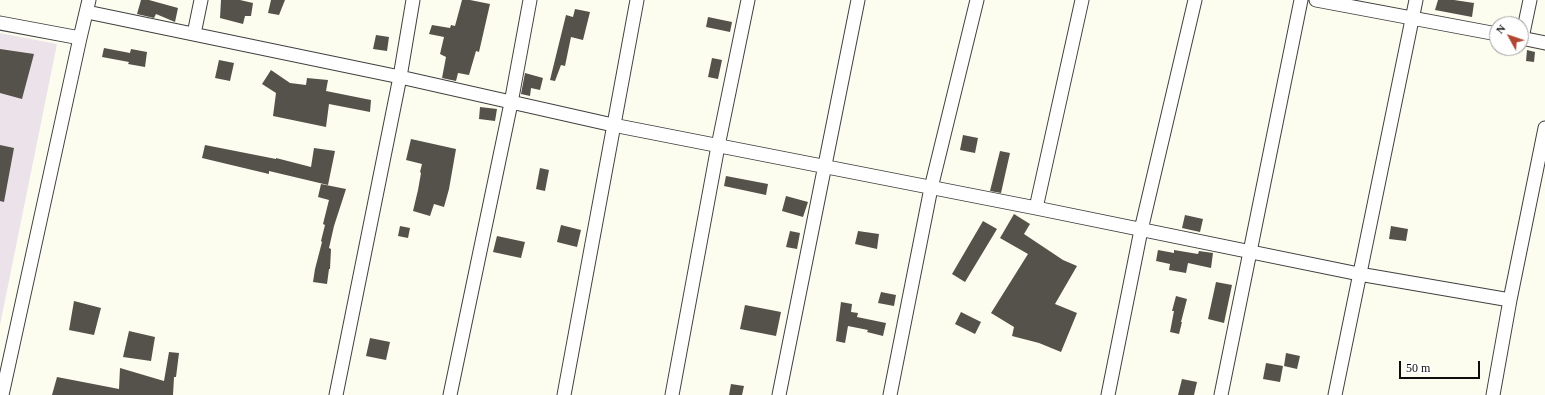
<!DOCTYPE html>
<style>
body{margin:0}
#map{position:relative;width:1545px;height:395px;overflow:hidden;background:#fdfdef;font-family:Georgia,serif}
canvas{display:block}
.north{position:absolute;left:1489px;top:16px;width:40px;height:40px;box-sizing:border-box;background:#fff;border:1px solid #9e9e9e;border-radius:50%;rotate:310deg;font-size:11px;font-weight:700;line-height:16px;text-align:center;color:#0d0d0d}
.north::after{content:'';display:block;margin:auto;width:14px;height:18px;background:#b04733;clip-path:polygon(50% 0,100% 100%,50% 72%,0 100%)}
.scale{position:absolute;left:1399px;top:361px;width:81px;height:18px;box-sizing:border-box;border:2px solid #0d0d0d;border-top:0;padding-left:5px;font-size:12px;line-height:14px;white-space:nowrap;color:#0d0d0d;-webkit-text-stroke:3px #fff;paint-order:stroke}
</style>
<div id="map">
<canvas width="1545" height="395"></canvas>
<div class="north">N</div>
<div class="scale">50 m</div>
</div>
<script>
const g = document.querySelector('canvas').getContext('2d');
g.lineJoin = 'round';
function fill(path, color) {
  g.fillStyle = color;
  g.fill(path, 'evenodd');
}
function strokePath(path, color, width, dash) {
  g.strokeStyle = color;
  g.lineWidth = width;
  g.lineCap = dash ? 'butt' : 'round';
  g.setLineDash(dash || []);
  g.stroke(path);
}
const industrial = new Path2D(`
 M0,33L57,44L0,325Z`);
const building = new Path2D(`
 M141,0H149L178,8L175,22L156,14L154,18L137,14Z
 M221,0H240L253,3L251,16H245L243,24L220,18Z
 M271,0H285L279,15L268,13Z
 M462,0H470L490,4L479,52L476,51L469,75L458,73L456,81L442,78L446,57L440,54L444,37L429,34L432,25L450,28L451,25L455,26Z
 M1438,0H1454L1474,3L1472,17L1435,10Z
 M575,9L590,12L583,40L571,37L565,66L561,65L555,81L550,80L566,15L573,17Z
 M708,17L732,22L730,32L706,27Z
 M376,35L389,37L387,51L373,49Z
 M104,48L130,53L131,49L147,52L145,67L128,64L129,62L102,57Z
 M0,49L34,54L22,99L0,93Z
 M1527,50L1535,52L1534,62L1526,61Z
 M712,58L722,60L718,79L708,77Z
 M219,60L234,63L230,81L215,78Z
 M271,70L290,83L306,85L307,78L328,80L326,91L371,100L370,112L329,104L326,127L273,116L276,93L262,84Z
 M525,73L543,78L540,90L531,88L530,96L521,94Z
 M480,107L497,109L495,121L479,119Z
 M963,135L978,138L975,153L960,150Z
 M411,139L456,149L449,189L444,207L434,204L430,216L413,211L418,190L421,173L420,172L422,164L406,160Z
 M0,145L14,148L4,202L0,201Z
 M205,145L276,159V158L311,167L314,148L335,151L328,185L269,171V174L202,158Z
 M1000,151L1010,153L1001,193L990,191Z
 M540,168L549,170L545,191L536,189Z
 M726,176L768,184L766,195L724,186Z
 M321,184L346,189L334,226L329,248L331,249L330,269H329L327,284L313,282L315,269L322,242L321,241L325,225L323,224L329,200L318,197Z
 M786,196L808,202L803,217L782,211Z
 M1014,214L1030,224L1024,234L1063,260L1077,266L1055,304L1077,313L1061,352L1039,343L1012,336L1014,327L991,313L1028,254L1000,238Z
 M1185,215L1203,219L1200,232L1182,228Z
 M983,221L997,229L965,282L952,274Z
 M561,225L581,230L577,247L557,242Z
 M400,226L410,228L408,238L398,236Z
 M1391,226L1408,229L1406,241L1389,239Z
 M790,231L800,233L797,249L786,247Z
 M858,231L879,234L877,249L855,244Z
 M497,236L525,242L521,258L493,252Z
 M1158,250L1174,253V250L1198,254L1199,251L1213,253L1211,268L1188,263L1186,273L1169,270L1170,264L1156,261Z
 M1216,282L1232,285L1224,323L1208,319Z
 M881,292L896,295L894,306L878,303Z
 M1176,296L1187,299L1181,322H1182L1179,334L1170,332L1174,311H1172Z
 M74,301L101,308L94,335L69,330Z
 M841,302L852,304L851,312L858,313L857,317L886,323L883,336L867,332L868,330L848,326L845,343L836,341Z
 M745,305L781,312L776,336L740,329Z
 M961,312L981,322L975,334L955,324Z
 M129,331L155,337L151,361L123,357Z
 M370,338L390,342L386,360L366,356Z
 M169,352L179,353L176,377H174L173,395H52L57,377L119,389L120,368L164,381Z
 M1286,353L1300,356L1297,369L1284,366Z
 M1266,363L1283,366L1280,382L1263,379Z
 M1182,379L1197,382L1194,395H1178Z
 M731,384L744,386L742,395H729Z`);
const minor = new Path2D(`
 M1316,0L1497,34
 M87,12L400,77L613,125L1036,208L1359,274L1510,300
 M0,23L80,38
 M194,34L201,0
 M1521,38L1545,43
 M1522,38L1530,0
 M1036,208L1082,0
 M2,395L80,38L89,0
 M336,395L400,77L413,0
 M450,395L511,103L530,0
 M564,395L637,0
 M672,395L718,146L748,0
 M779,395L858,0
 M890,395L931,188L977,0
 M1108,395L1141,230L1195,0
 M1221,395L1301,0
 M1335,395L1416,0
 M1493,395L1510,300L1545,128`);
fill(industrial, '#ebe2ea');
fill(building, '#55514b');
strokePath(minor, '#404040', 15);
strokePath(minor, '#fff', 13);
</script>
